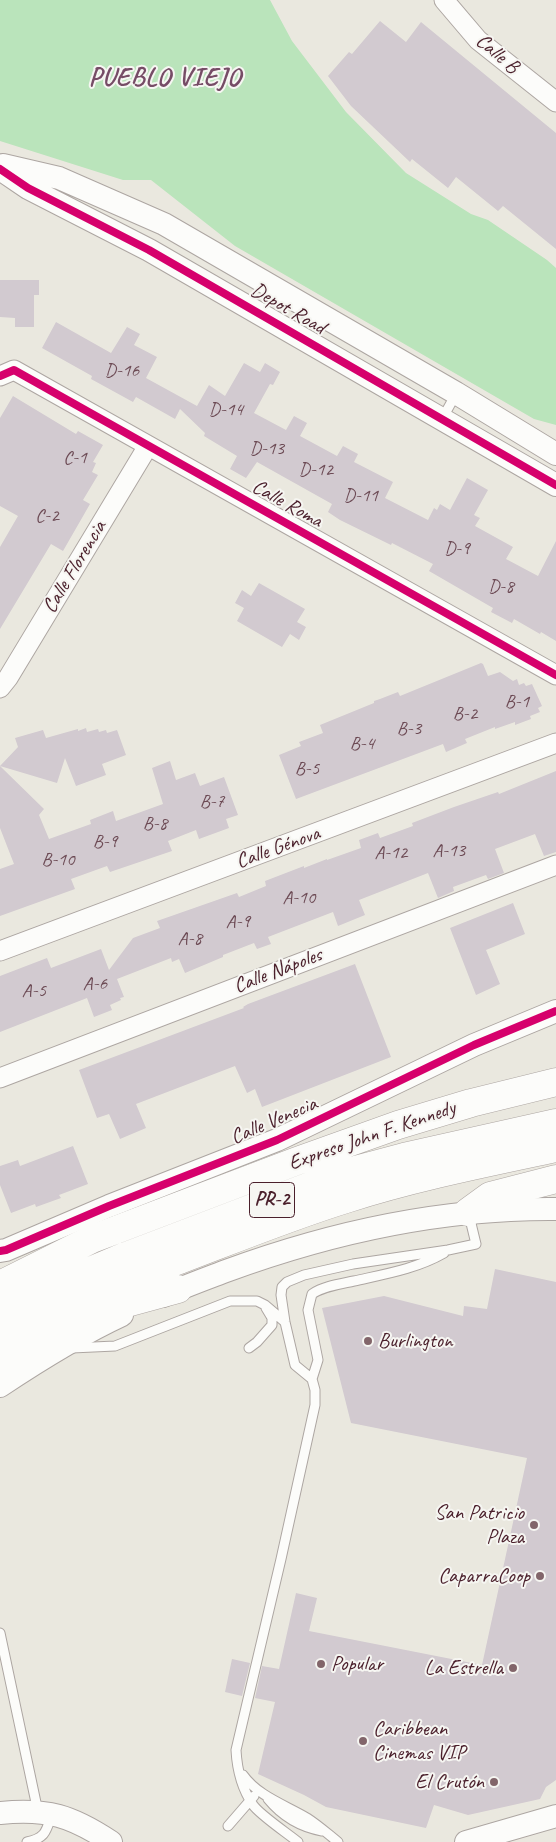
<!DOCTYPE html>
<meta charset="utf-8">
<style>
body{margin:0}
canvas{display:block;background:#eae8df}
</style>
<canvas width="556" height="1842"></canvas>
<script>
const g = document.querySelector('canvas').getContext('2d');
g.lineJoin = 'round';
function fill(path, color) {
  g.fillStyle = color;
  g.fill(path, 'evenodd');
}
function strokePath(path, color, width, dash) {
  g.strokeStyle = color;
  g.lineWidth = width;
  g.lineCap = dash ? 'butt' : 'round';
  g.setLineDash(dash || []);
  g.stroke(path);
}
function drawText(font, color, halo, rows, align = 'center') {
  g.font = font + ' Caveat,sans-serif';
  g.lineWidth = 4;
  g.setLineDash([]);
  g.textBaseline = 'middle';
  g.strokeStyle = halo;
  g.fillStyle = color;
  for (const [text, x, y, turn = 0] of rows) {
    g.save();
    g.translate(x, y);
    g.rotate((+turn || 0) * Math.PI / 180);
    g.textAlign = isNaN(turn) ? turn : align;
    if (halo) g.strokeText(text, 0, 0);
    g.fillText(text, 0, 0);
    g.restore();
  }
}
const green = new Path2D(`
 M0,0H270L292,41L346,112L406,173L471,214L488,220L547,260L556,268V425L534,419L235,246L151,180H123L0,141Z`);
const building = new Path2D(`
 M380,21L406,42L421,22L556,133V249L503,206L498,211L456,177L448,188L412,159L410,162L351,106L328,76L349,52L352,54Z
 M0,280H39V295H34V327H15V318L0,317Z
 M56,322L111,353L127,327L140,334L134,345L157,357L146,378L197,406L209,385L225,396L244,363L260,372L265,363L280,372L273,385L270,384L254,413L286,430L294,416L307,423L300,436L337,456L343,446L358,454L354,462L393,482L385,498L428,520L434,508L437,510L440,504L450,510L467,478L488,490L474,515L480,518L475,526L513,547L506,559L538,576L556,541V641L541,632L540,634L514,619L512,623L491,612L493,608L429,571L433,564L392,543L391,545L340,520L328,512L332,504L257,462L246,478L230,469L237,456L204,436L205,433L180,409L175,419L136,397L133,402L91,379L92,376L42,348Z
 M13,396L76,434L78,431L103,445L93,462L96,463L92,472L98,475L83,500L90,504L63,551L51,544L0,629V547L18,516L0,506V418Z
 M259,583L305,609L297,622L306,627L299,640L290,634L282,647L237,621L244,608L235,603L242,590L251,596Z
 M481,663L483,664L488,676L500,672L513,681L517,679L519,685L524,683L526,686L532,684L542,706L538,708L540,712L530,716L531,719L515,725V722L495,729V727L465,739L467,743L446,752L443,744L296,799L279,755L301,746L299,742L323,733L320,725L374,703V701L380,699L398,692L400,696Z
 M86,728L87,732L98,729L99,732L106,730L107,733L117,730L126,755L102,764L106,775L76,786L65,758L57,783L0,766L18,747L15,738L43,730L46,738L78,729V731Z
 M170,761L176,780L195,773L200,786L224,777L238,815L226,819L229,828L199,839L196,830L168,841L172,851L110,872L107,866L71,879L75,889L0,916V869L14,864L0,828V766L44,809L39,815L49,839L91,824L90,820L113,811L116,821L163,804L152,768Z
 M556,771V852L544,856L535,834L495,849L504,873L488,879L486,875L453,887L454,891L438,898L428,873L359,900L365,915L338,926L333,912L268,937L271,944L257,949L254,943L223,955V957L185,973L179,959L172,962L171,958L117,979L124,997L120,998L121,1000L110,1005L112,1010L94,1017L87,998L0,1032V976L47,958L51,968L101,949L109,970L133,938L160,928L157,921L237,893L239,897L266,886L265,881L304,866V868L327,859V860L361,848L359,840L378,833L380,838L413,826L412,823L454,807L498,792L499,794Z
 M513,903L525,934L486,950L500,984L476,995L450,928Z
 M355,964L391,1057L262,1107L255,1089L247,1093L235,1066L136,1104L146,1128L120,1139L109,1114L97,1118L79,1070L244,1008L243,1007L248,1004Z
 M73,1146L88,1184L59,1195L61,1198L36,1207L35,1204L11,1213L0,1185V1166L18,1160L20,1166Z
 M495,1269L556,1282V1780L546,1787L540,1799L468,1815L434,1805L426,1828L326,1807L304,1795L258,1774L275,1702L255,1698L262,1666L279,1669L296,1593L317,1598L309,1631L482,1665L527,1458L351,1423L322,1308L384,1296L463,1316L464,1306L487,1309Z
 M232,1659L250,1663L242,1696L225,1692Z`);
const service = new Path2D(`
 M442,419L456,394
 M72,1348L115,1346L230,1301H257L265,1305L285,1322
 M249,1348L257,1342L272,1325V1318L266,1308
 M312,1379L318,1360L308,1310L312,1294C324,1286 340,1284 354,1281C385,1274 416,1269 444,1253
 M0,1633L38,1812
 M243,1775C258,1796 285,1805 307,1818C318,1825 328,1834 338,1842
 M268,1799C282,1816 300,1827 322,1831
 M228,1826L254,1796
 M27,1842C46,1838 46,1831 52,1814
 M298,1842C287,1833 260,1815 253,1805C242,1789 237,1769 236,1750L281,1559L315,1405V1390L312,1379L295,1365L285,1322L281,1295L282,1287L287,1282L304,1275L353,1264L448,1250L476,1244L469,1215`);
const minor = new Path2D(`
 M444,0L478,40L556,102
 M0,376L14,370L556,675
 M0,688L8,678L148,446
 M0,951L556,743
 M0,1078L556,865`);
const tertiary = new Path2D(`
 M3,165L59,178L164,224L456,393L556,454
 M0,169L28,188L149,250L556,485
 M0,1251L6,1250L109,1206L277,1140L474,1045L556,1011
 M163,1296C183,1287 205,1279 226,1271C332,1232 443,1208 556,1209
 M0,1386C39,1360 79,1335 122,1315
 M0,1813C47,1808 72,1816 111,1842
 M466,1842L556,1816`);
const motorway = new Path2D(`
 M468,1212L490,1196L556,1179
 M0,1285L92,1239L297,1161L398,1125L471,1103L556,1082
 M0,1314L38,1293L126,1256L344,1173L404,1157L556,1123
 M0,1342C57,1307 120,1283 182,1259C237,1238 291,1216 346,1199C415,1177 486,1163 556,1148
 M0,1366L87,1316L123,1304L178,1289`);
const cycleway = new Path2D(`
 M0,169L28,188L149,250L556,485
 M0,376L14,370L556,675
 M0,1251L6,1250L109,1206L277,1140L474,1045L556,1011`);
const markers = [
 [368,1341,5,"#82656a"],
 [534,1525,5,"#82656a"],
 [540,1576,5,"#82656a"],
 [321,1664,5,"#82656a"],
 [513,1668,5,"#82656a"],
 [363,1741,5,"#82656a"],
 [494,1782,5,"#82656a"]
];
const numberNames = [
 ["D-16",122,371],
 ["D-14",226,410],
 ["D-13",267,449],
 ["C-1",75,458],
 ["D-12",316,470],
 ["D-11",361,496],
 ["C-2",47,516],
 ["D-9",457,549],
 ["D-8",501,587],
 ["B-1",517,702],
 ["B-2",465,714],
 ["B-3",409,729],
 ["B-4",362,744],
 ["B-5",307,769],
 ["B-7",212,802],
 ["B-8",155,824],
 ["B-9",105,842],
 ["A-13",449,851],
 ["A-12",391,853],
 ["B-10",58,860],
 ["A-10",299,898],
 ["A-9",238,922],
 ["A-8",190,939],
 ["A-6",95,984],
 ["A-5",34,991]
];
const shields = [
 [272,1200,45]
];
const shieldNames = [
 ["PR-2",272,1200]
];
const streetNames = [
 ["Calle B",497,54,40],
 ["Depot Road",288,309,30],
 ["Calle Roma",287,504,29],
 ["Calle Florencia",75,567,-59],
 ["Calle Génova",278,848,-20],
 ["Calle Nápoles",278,971,-21],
 ["Calle Venecia",274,1121,-23],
 ["Expreso John F. Kennedy",372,1136,-19]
];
const poiNames = [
 ["Burlington",378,1341,"left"],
 ["San Patricio",524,1513],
 ["Plaza",524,1537],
 ["CaparraCoop",530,1576],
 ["Popular",331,1664,"left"],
 ["La Estrella",503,1668],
 ["Caribbean",373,1729,"left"],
 ["Cinemas VIP",373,1753,"left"],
 ["El Crutón",484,1782]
];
const districtNames = [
 ["PUEBLO VIEJO",165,78]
];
fill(green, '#bae4bb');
fill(building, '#d2cad0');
strokePath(service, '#ada6a2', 11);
strokePath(minor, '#ada6a2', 21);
strokePath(tertiary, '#ada6a2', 24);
strokePath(motorway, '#ada6a2', 29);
strokePath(service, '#fcfcfa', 9);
strokePath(minor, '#fcfcfa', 19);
strokePath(tertiary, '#fcfcfa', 22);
strokePath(motorway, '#fcfcfa', 28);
strokePath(cycleway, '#d6006c', 8);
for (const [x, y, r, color] of markers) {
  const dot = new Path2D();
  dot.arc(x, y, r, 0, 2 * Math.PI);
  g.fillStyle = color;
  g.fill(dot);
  strokePath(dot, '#f6f6f2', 2);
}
drawText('19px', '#6c4a54', null, numberNames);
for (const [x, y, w] of shields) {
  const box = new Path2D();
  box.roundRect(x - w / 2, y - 17.5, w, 35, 4);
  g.fillStyle = '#f6f6f2';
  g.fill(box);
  strokePath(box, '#4a1f2b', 1);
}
drawText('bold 20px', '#4a1f2b', null, shieldNames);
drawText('21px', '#4a1f2b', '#f6f6f2', streetNames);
drawText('21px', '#4a1f2b', '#f6f6f2', poiNames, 'right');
g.letterSpacing = '1px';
drawText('bold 26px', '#764c66', '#f6f6f2', districtNames);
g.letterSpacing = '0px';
</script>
